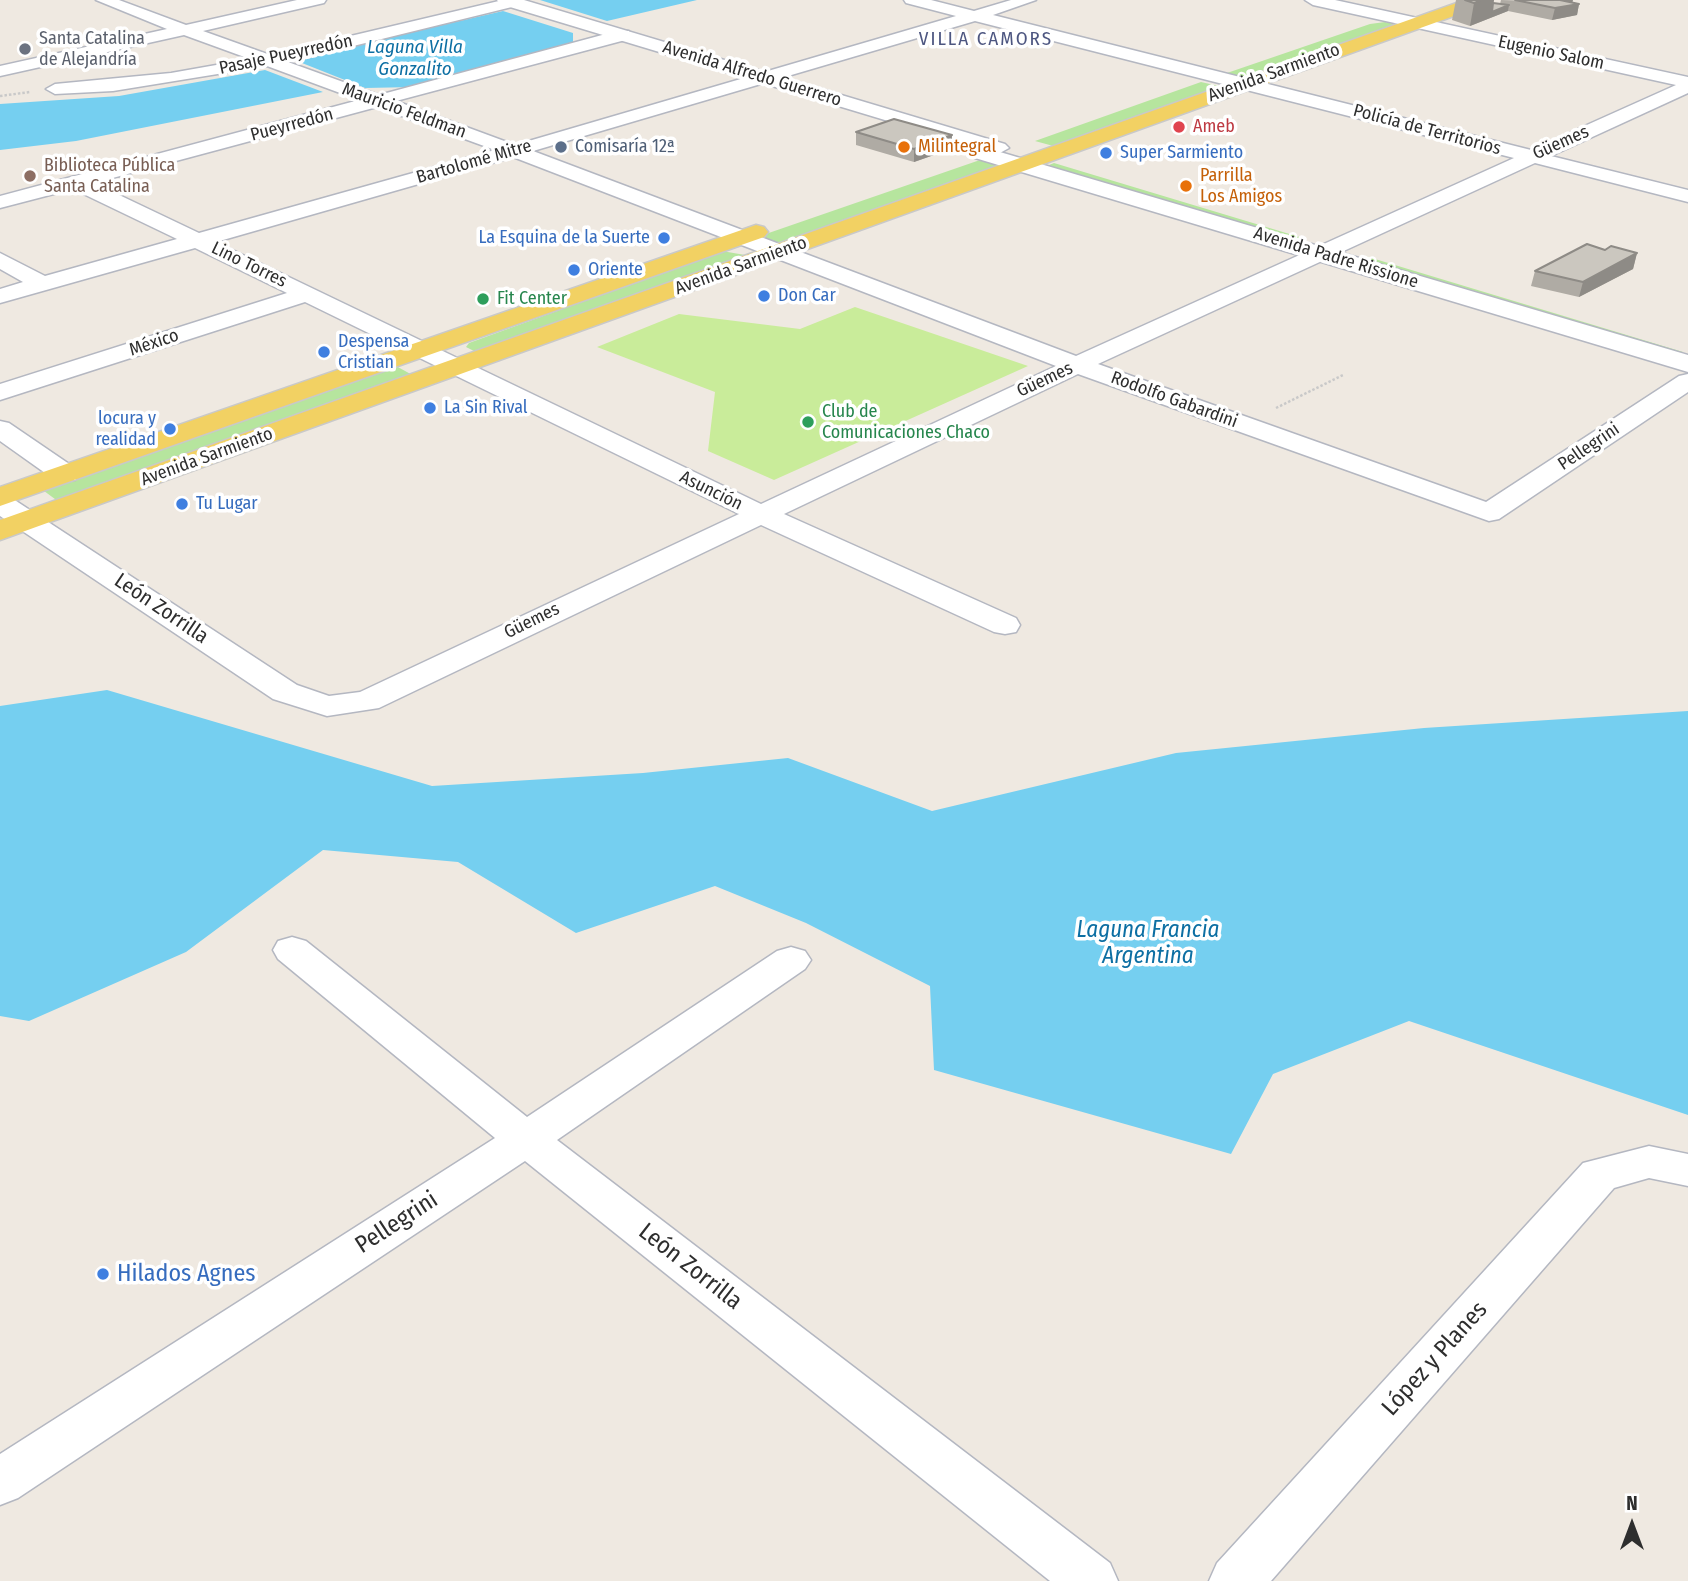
<!DOCTYPE html>
<meta charset="utf-8">
<style>
body{margin:0}
#map{position:relative;width:1688px;height:1581px;overflow:hidden;background:#efe9e1;font-family:"Fira Sans Condensed",sans-serif}
canvas{display:block}
.north{position:absolute;left:1597px;top:1490px;width:70px;height:70px;-webkit-text-stroke:5px #fff;paint-order:stroke;rotate:0deg;font-size:19px;font-weight:700;line-height:28px;text-align:center;color:#2e2e2e}
.north::after{content:'';display:block;margin:auto;width:24px;height:32px;background:#2e2e2e;clip-path:polygon(50% 0,100% 100%,50% 72%,0 100%)}
</style>
<div id="map">
<canvas width="1688" height="1581"></canvas>
<div class="north">N</div>
</div>
<script>
const g = document.querySelector('canvas').getContext('2d');
g.lineJoin = 'round';
function fill(path, color) {
  g.fillStyle = color;
  g.fill(path, 'evenodd');
}
function strokePath(path, color, width, dash) {
  g.strokeStyle = color;
  g.lineWidth = width;
  g.lineCap = dash ? 'butt' : 'round';
  g.setLineDash(dash || []);
  g.stroke(path);
}
function drawText(font, color, halo, rows, align = 'center') {
  g.font = font + ' "Fira Sans Condensed",sans-serif';
  g.lineWidth = 7;
  g.setLineDash([]);
  g.textBaseline = 'middle';
  g.strokeStyle = halo;
  g.fillStyle = color;
  for (const [text, x, y, turn = 0] of rows) {
    g.save();
    g.translate(x, y);
    g.rotate((+turn || 0) * Math.PI / 180);
    g.textAlign = isNaN(turn) ? turn : align;
    if (halo) g.strokeText(text, 0, 0);
    g.fillText(text, 0, 0);
    g.restore();
  }
}
const green = new Path2D(`
 M1385,22L1395,24L1248,78L1227,73L1370,24Z
 M1201,82L1223,87L1057,147L1035,141Z
 M980,160L999,166L780,243L760,236Z
 M1054,163L1306,239L1296,243L1044,167Z
 M722,251L745,255L742,259L476,352L466,347L469,343Z
 M1365,256L1683,352L1674,358L1355,261Z
 M396,366L416,377L59,502L40,488Z`);
const pitch = new Path2D(`
 M855,307L1028,366L774,480L708,451L715,392L597,347L679,314L800,329Z`);
const water = new Path2D(`
 M540,0H697L607,21Z
 M503,11L573,33V42L414,87L365,88L302,63L307,56Z
 M265,70L323,92L76,141L0,150V104L119,96Z
 M107,690L432,786L643,773L788,758L932,811L1176,753L1424,728L1688,711V1115L1409,1021L1273,1074L1231,1154L934,1070L930,986L806,923L715,886L576,933L458,862L323,850L186,952L29,1021L0,1016V706Z`);
const path = new Path2D(`
 M0,96L30,92
 M1276,408L1343,375`);
const minor = new Path2D(`
 M96,0H119L186,25L297,0H326L324,3L203,31L270,55L503,0L522,2L520,5L288,62L379,95L617,31H629V39L396,101L515,145L956,16L906,3L904,0H931L974,11L1011,0H1036L993,15L1531,150L1676,85L1313,5L1305,0H1335L1688,77V93L1551,156L1688,190V202L1535,163L1098,364L1486,502L1679,376L1688,374V392L1499,519L1489,521L1078,374L784,514L1016,618L1020,625L1016,632L1005,634L994,632L761,525L379,708L327,716L273,699L0,516V495L10,497L297,685L329,696L360,692L739,514L305,302L0,400V384L287,293L195,248L0,303V289L23,282L0,269V253L45,276L177,239L73,189L0,208V196L359,100L267,66L113,91L55,94L46,89L55,84L171,73L250,59L184,35L0,76V66L167,29ZM975,21L1514,158L1076,356L533,151ZM377,107L495,150L199,233L94,183ZM513,157L1056,366L761,504L216,242Z
 M0,421L9,423L75,468L79,474L75,480H55L0,441Z
 M292,937L306,941L527,1117L777,951L791,947L805,951L811,960L805,969L557,1140L1110,1563L1118,1581H1050L525,1161L18,1498L0,1505V1454L495,1138L278,959L273,950L278,941Z
 M1649,1146L1688,1154V1186L1649,1178L1614,1188L1271,1581H1209L1217,1563L1583,1163Z`);
const tertiary = new Path2D(`
 M497,0H524L1005,144L1009,148L998,154L991,152L500,4Z`);
const secondary = new Path2D(`
 M983,147L1688,355V372L975,158L972,153L975,148Z`);
const primary = new Path2D(`
 M1465,0H1490L1487,4L0,540V520Z
 M756,225L764,227L768,232L764,237L0,506V487Z`);
const wall = new Path2D(`
 M1456,0H1494L1493,3L1500,4L1501,0L1572,2L1579,4L1577,15L1552,20L1508,11L1470,26L1452,20Z
 M856,132L952,135L951,149L914,162L856,145Z
 M1605,250L1637,253L1633,269L1579,297L1531,286L1535,271Z`);
const shadedWall = new Path2D(`
 M1482,0H1494L1492,12L1509,5L1508,11L1470,26L1474,3Z
 M1557,0H1573L1572,4H1579L1577,15L1552,20Z
 M952,135L951,149L914,162V149Z
 M1637,253L1633,269L1579,297L1583,282Z`);
const building = new Path2D(`
 M1465,0H1482L1474,3Z
 M1515,0H1560L1579,4L1555,8Z
 M1493,3L1509,5L1492,12Z
 M894,119L952,135L914,149L856,132Z
 M1587,244L1605,250L1611,246L1637,253L1583,282L1535,271Z`);
const markers = [
 [25,49,7,"#6b7280"],
 [1179,127,7,"#e0444e"],
 [561,147,7,"#5c6f8a"],
 [904,147,7,"#e8710a"],
 [1106,153,7,"#3f7fe0"],
 [30,176,7,"#8d6e63"],
 [1186,186,7,"#e8710a"],
 [664,238,7,"#3f7fe0"],
 [574,270,7,"#3f7fe0"],
 [764,296,7,"#3f7fe0"],
 [483,299,7,"#2e9e5b"],
 [324,352,7,"#3f7fe0"],
 [430,408,7,"#3f7fe0"],
 [808,422,7,"#2e9e5b"],
 [170,429,7,"#3f7fe0"],
 [182,504,7,"#3f7fe0"],
 [103,1274,7,"#3f7fe0"]
];
const farWorshipnames = [
 ["Santa Catalina",39,39],
 ["de Alejandría",39,60]
];
const farStreetnames = [
 ["Eugenio Salom",1551,53,12],
 ["Pasaje Pueyrredón",286,55,-12],
 ["Avenida Sarmiento",1274,73,-20],
 ["Avenida Alfredo Guerrero",752,74,17],
 ["Mauricio Feldman",404,111,20],
 ["Pueyrredón",292,125,-15],
 ["Policía de Territorios",1427,130,15],
 ["Güemes",1561,143,-24],
 ["Bartolomé Mitre",474,162,-16],
 ["Avenida Padre Rissione",1336,258,17],
 ["Lino Torres",249,265,26],
 ["Avenida Sarmiento",741,266,-20],
 ["México",154,343,-18],
 ["Güemes",1045,380,-25],
 ["Rodolfo Gabardini",1174,400,20],
 ["Pellegrini",1589,447,-34],
 ["Avenida Sarmiento",207,457,-20],
 ["Asunción",711,491,26],
 ["Güemes",532,621,-26]
];
const farHealthnames = [
 ["Ameb",1193,127]
];
const farServicenames = [
 ["Comisaría 12ª",575,147]
];
const farFoodnames = [
 ["Milintegral",918,147],
 ["Parrilla",1200,176],
 ["Los Amigos",1200,197]
];
const farShopnames = [
 ["Super Sarmiento",1120,153],
 ["La Esquina de la Suerte",650,238,"right"],
 ["Oriente",588,270],
 ["Don Car",778,296],
 ["Despensa",338,342],
 ["Cristian",338,363],
 ["La Sin Rival",444,408],
 ["locura y",156,419,"right"],
 ["realidad",156,440,"right"],
 ["Tu Lugar",196,504]
];
const farEducationnames = [
 ["Biblioteca Pública",44,166],
 ["Santa Catalina",44,187]
];
const farLeisurenames = [
 ["Fit Center",497,299],
 ["Club de",822,412],
 ["Comunicaciones Chaco",822,433]
];
const farNeighbourhoodnames = [
 ["VILLA CAMORS",986,40]
];
const farWaternames = [
 ["Laguna Villa",415,48],
 ["Gonzalito",415,70]
];
const streetNames = [
 ["León Zorrilla",161,609,34]
];
const waterNames = [
 ["Laguna Francia",1148,931],
 ["Argentina",1148,957]
];
const nearStreetnames = [
 ["Pellegrini",397,1223,-33],
 ["León Zorrilla",690,1267,38],
 ["López y Planes",1435,1359,-48]
];
const nearShopnames = [
 ["Hilados Agnes",117,1274]
];
fill(green, '#b6e59e');
fill(pitch, '#c9ec9a');
fill(water, '#75cff0');
strokePath(minor, '#b4b7c1', 3);
strokePath(tertiary, '#b4b7c1', 3);
strokePath(secondary, '#b4b7c1', 3);
strokePath(primary, '#c9c9c9', 3);
strokePath(path, '#c9c9c9', 2.5, [2.5, 2]);
fill(minor, '#fff');
fill(tertiary, '#fff');
fill(secondary, '#fff');
fill(primary, '#f2d163');
fill(wall, '#afaba4');
fill(shadedWall, '#8e8b86');
fill(building, '#cbc7bf');
strokePath(building, '#8e8b86', 2);
for (const [x, y, r, color] of markers) {
  const dot = new Path2D();
  dot.arc(x, y, r, 0, 2 * Math.PI);
  g.fillStyle = color;
  g.fill(dot);
  strokePath(dot, '#fff', 2.5);
}
drawText('18px', '#5b616d', '#fff', farWorshipnames, 'left');
drawText('18px', '#2e2e2e', '#fff', farStreetnames);
drawText('18px', '#be3a42', '#fff', farHealthnames, 'left');
drawText('18px', '#4e5e75', '#fff', farServicenames, 'left');
drawText('18px', '#c56008', '#fff', farFoodnames, 'left');
drawText('18px', '#366cbe', '#fff', farShopnames, 'left');
drawText('18px', '#785e54', '#fff', farEducationnames, 'left');
drawText('18px', '#27864d', '#fff', farLeisurenames, 'left');
g.letterSpacing = '2px';
drawText('19px', '#4d5680', '#fff', farNeighbourhoodnames);
g.letterSpacing = '0px';
drawText('italic 19px', '#0d6fa3', '#fff', farWaternames);
drawText('21px', '#2e2e2e', '#fff', streetNames);
drawText('italic 23px', '#0d6fa3', '#fff', waterNames);
drawText('24px', '#2e2e2e', '#fff', nearStreetnames);
drawText('24px', '#366cbe', '#fff', nearShopnames, 'left');
</script>
